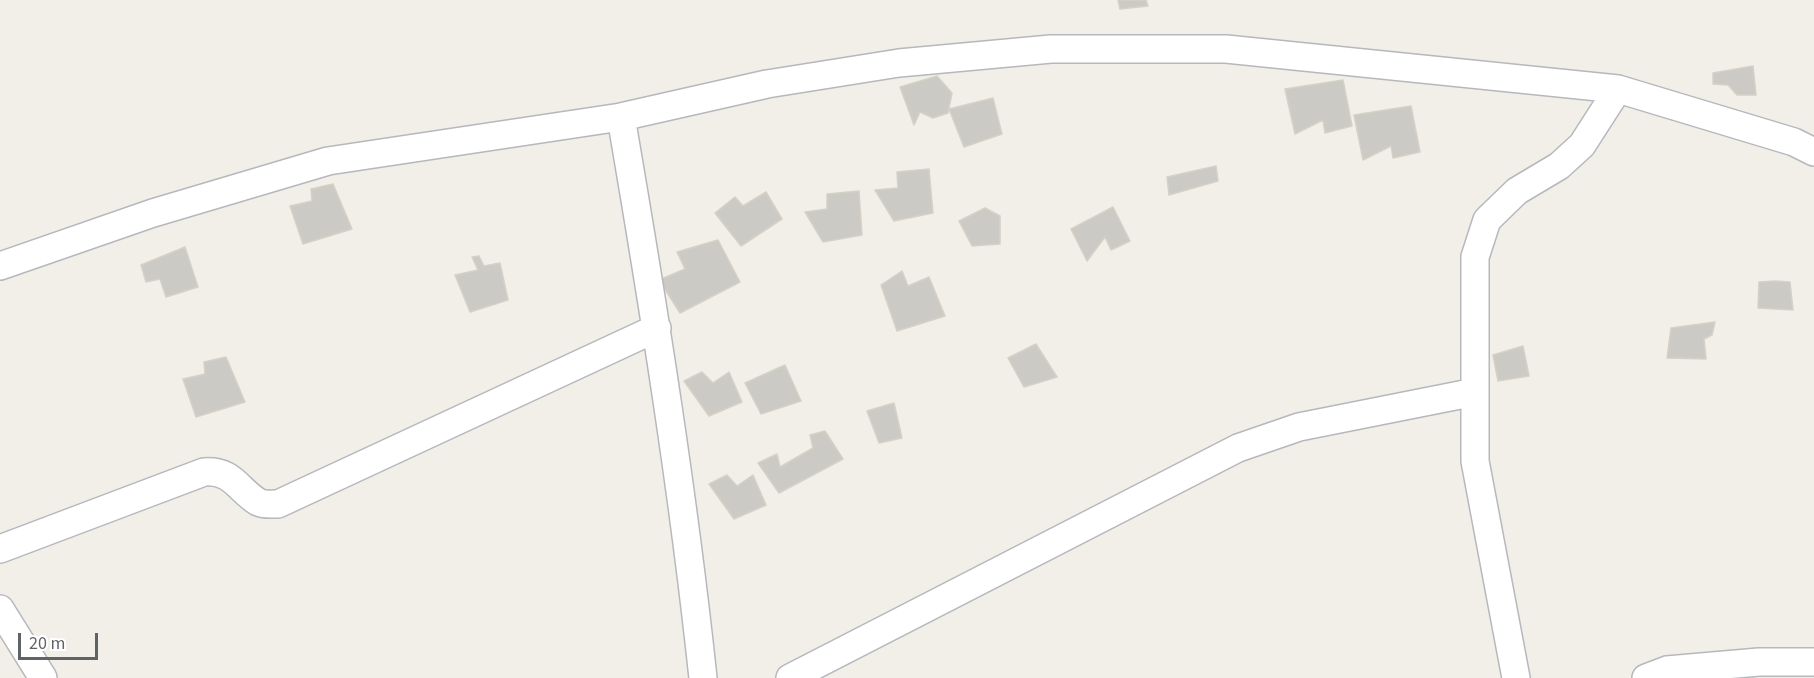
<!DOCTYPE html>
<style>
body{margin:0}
#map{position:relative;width:1814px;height:678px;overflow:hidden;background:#f1efe8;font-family:"Source Sans 3",sans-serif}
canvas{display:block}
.scale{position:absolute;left:18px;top:633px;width:80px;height:27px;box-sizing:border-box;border:3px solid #5f6368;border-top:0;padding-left:8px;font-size:18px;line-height:21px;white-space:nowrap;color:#5f6368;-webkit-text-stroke:4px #fff;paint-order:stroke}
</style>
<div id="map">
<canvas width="1814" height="678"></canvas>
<div class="scale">20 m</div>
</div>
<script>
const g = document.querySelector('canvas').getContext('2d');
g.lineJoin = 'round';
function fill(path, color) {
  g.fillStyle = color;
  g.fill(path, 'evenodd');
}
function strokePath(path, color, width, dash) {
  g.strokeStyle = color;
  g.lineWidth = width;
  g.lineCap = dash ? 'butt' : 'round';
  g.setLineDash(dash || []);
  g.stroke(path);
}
const building = new Path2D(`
 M1118,0H1146L1148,6L1120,9Z
 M1753,66L1756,95H1737L1728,85L1713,84V73Z
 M937,76L952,93L948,113L933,118L920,112L914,125L900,87Z
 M1343,80L1352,126L1325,133L1323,120L1295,134L1285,89Z
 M993,98L1002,134L964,147L949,109Z
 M1411,106L1420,152L1393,158L1391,146L1363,160L1354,115Z
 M1216,166L1218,181L1169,195L1167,177Z
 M929,169L933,213L894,221L875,190L898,188L897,172Z
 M333,184L352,229L303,244L290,206L312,201L311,189Z
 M859,191L862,235L823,242L805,212L827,209V194Z
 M766,192L782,219L741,246L715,213L735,197L743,206Z
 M1113,207L1130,241L1111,250L1105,237L1087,261L1071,229Z
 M985,208L1000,216V244L972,246L959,221Z
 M718,240L740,282L680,313L659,280L685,269L677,252Z
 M185,247L198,287L166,297L160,279L146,282L141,265Z
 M479,256L484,266L500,263L508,300L470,312L455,275L478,270L472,257Z
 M902,271L908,286L929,277L945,316L897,331L881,285Z
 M1775,281L1790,282L1793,310L1758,308L1759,282Z
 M1715,322L1712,335L1704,339L1706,359L1667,358L1671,328Z
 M1036,344L1057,377L1024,387L1008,358Z
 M1523,346L1529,376L1498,381L1493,355Z
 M226,357L245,402L196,417L183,379L205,374L204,362Z
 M785,365L801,401L761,414L745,383Z
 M702,372L713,383L729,372L742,402L709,416L684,381Z
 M894,403L902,438L879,443L867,411Z
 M825,431L843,459L779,493L758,463L777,454L780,467L813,448L810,435Z
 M727,475L737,486L753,475L766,505L734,519L709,484Z`);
const street = new Path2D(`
 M621,117C653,304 683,490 703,678
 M0,266L153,213L328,161L621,117L767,84L899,63L1051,49H1226L1618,89L1794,142L1814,152
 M0,549L204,472C233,470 237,489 258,502C264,505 272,504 278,504L657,328
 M0,609L43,678
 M790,678L1238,448L1299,427L1475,392
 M1516,678L1475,461V257L1487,220L1517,191L1559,166L1582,145L1618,89
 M1646,678L1667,670L1759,662H1814`);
fill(building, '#cccac5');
strokePath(building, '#d6d1c6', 1.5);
strokePath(street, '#b5b8bc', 30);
strokePath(street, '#fff', 27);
</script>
